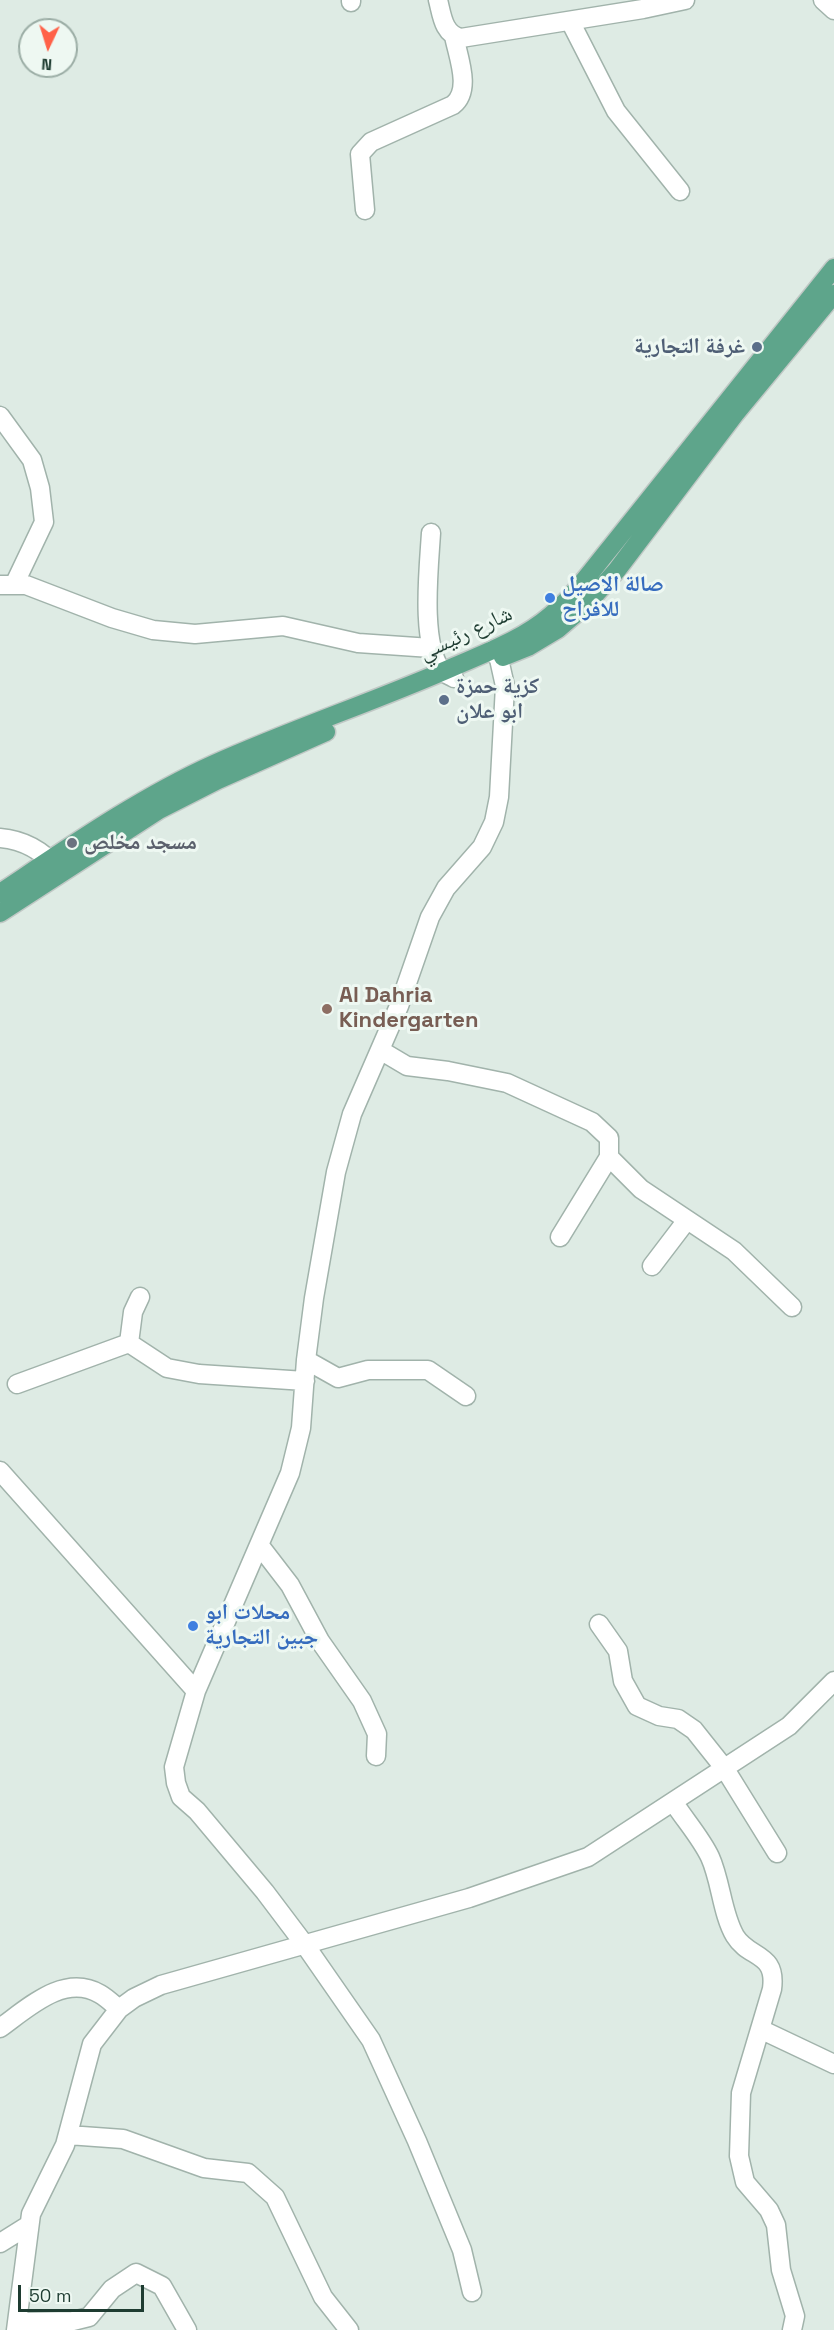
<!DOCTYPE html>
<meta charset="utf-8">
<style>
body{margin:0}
#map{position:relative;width:834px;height:2330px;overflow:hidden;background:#deebe4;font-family:"Space Grotesk",sans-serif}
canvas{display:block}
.north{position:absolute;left:18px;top:18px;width:60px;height:60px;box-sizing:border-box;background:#eef8f2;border:2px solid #9bada5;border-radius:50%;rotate:184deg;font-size:16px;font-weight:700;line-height:24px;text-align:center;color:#1e3c31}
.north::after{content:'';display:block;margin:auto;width:21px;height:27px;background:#ff6148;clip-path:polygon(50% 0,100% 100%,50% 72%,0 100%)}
.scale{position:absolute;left:18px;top:2285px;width:126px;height:27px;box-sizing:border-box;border:3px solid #1e3c31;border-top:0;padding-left:8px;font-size:18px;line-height:21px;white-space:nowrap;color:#1e3c31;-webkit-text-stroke:4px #eef8f2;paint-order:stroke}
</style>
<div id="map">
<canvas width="834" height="2330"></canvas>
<div class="north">N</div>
<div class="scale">50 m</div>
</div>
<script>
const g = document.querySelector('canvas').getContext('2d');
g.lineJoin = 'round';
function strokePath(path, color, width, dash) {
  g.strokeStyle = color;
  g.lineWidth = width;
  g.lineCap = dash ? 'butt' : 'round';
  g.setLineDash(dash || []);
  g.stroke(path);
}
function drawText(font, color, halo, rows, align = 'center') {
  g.font = font + ' "Space Grotesk","Noto Naskh Arabic",sans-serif';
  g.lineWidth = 6;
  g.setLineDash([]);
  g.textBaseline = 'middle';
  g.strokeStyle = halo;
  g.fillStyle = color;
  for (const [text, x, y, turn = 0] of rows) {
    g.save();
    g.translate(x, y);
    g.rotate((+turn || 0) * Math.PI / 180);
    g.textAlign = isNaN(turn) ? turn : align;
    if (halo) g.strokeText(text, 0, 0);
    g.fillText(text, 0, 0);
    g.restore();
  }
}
const minor = new Path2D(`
 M438,0C442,15 443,34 461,38L643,9L685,0
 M823,0L834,10
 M351,2V0
 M570,21L616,111L680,191
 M365,210L360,154L371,142L453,105C472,90 458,57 454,36
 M0,416L32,460L40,488L44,522L14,585
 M431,533C429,567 420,644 442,671C445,674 451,676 454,678
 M0,585H26L112,618L153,630L195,634L283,626L358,643L431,648
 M0,838C24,840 43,851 58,869
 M380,1050L407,1066L448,1071L507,1083L592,1122L609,1138V1157L641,1189L734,1251L792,1307
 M560,1237L609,1157
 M652,1266L687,1220
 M140,1297L133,1312L129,1343L167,1368L199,1374L305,1381
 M306,1360L338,1378L368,1370H428L466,1396
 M17,1384L129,1343
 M0,1471L196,1691
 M260,1546L290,1585L320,1641L362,1701L377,1734L376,1756
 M599,1624L618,1651L623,1681L637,1706L659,1716L678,1719L694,1730L725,1769L777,1853
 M674,1803C685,1820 701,1838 710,1857C721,1881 722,1914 735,1936C749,1959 777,1952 772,1989L741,2093L739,2156L745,2182L769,2210L776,2225L781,2270L795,2316L792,2330
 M0,2028C28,2008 64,1973 100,1994C107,1998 113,2004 119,2009
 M760,2029L834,2064
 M68,2135L123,2139L204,2168L248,2173L275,2197L323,2297L349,2330
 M0,2243L29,2225
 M472,2292L462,2250L417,2141L371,2040L305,1945L265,1892L197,1811L181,1797L176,1783L174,1767L196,1691L290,1473L301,1428L306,1360L314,1298L336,1172L352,1114L399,1006L430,917L446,888L482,847L494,822L499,797L505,686L499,659L492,650
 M17,2322L73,2321L89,2317L112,2289L136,2273L162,2286L187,2330
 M16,2330L31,2214L65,2145L92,2044L119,2009L134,1998L161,1985L469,1898L588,1857L789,1726L834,1681`);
const major = new Path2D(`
 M503,657L528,647L558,629L586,605L617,570L735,414L834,294
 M0,893C69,847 139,798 214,764C292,729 373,702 451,668C485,653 522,640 551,615C574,596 592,570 611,547L834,268
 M0,913L159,810L218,780L326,732`);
const markers = [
 [757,347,6,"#5c6f8a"],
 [550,598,6,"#3f7fe0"],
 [444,700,6,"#5c6f8a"],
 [72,843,6,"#6b7280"],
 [327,1009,6,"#8d6e63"],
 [193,1626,6,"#3f7fe0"]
];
const serviceNames = [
 ["غرفة التجارية",745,347],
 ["كزية حمزة",456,687,"left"],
 ["ابو علان",456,712,"left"]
];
const shopNames = [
 ["صالة الاصيل",562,585],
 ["للافراح",562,610],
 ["محلات ابو",205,1613],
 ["جبين التجارية",205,1638]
];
const streetNames = [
 ["شارع رئيسي",466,634,-25]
];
const worshipNames = [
 ["مسجد مخلص",84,843]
];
const educationNames = [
 ["Al Dahria",339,996],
 ["Kindergarten",339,1021]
];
strokePath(minor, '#a1b3ab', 21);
strokePath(major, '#c0c8c5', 21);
strokePath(minor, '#fff', 18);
strokePath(major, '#5ea58b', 18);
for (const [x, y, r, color] of markers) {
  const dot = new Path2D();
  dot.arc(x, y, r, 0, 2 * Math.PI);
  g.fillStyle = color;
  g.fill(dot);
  strokePath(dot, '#eef8f2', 2);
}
drawText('bold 22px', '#4e5e75', '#eef8f2', serviceNames, 'right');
drawText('bold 22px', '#366cbe', '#eef8f2', shopNames, 'left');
drawText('22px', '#1e3c31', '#eef8f2', streetNames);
drawText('bold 22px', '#5b616d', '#eef8f2', worshipNames, 'left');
drawText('bold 22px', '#785e54', '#eef8f2', educationNames, 'left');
</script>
